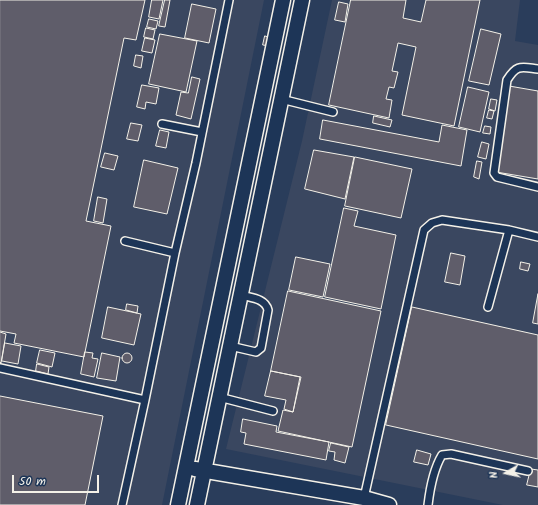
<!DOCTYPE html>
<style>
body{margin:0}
#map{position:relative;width:538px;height:505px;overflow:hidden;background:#2a3d5b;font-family:Kalam,sans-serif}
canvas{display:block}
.north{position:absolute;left:486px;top:453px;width:40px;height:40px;-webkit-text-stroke:3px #1d3557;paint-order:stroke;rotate:261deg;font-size:11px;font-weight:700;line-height:16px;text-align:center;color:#f4f1e8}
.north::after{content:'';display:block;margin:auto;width:14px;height:18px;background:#f4f1e8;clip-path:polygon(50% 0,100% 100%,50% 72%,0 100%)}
.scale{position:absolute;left:12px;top:475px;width:87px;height:18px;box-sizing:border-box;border:2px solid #f4f1e8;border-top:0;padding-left:5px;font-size:12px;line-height:14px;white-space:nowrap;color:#f4f1e8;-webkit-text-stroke:3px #1d3557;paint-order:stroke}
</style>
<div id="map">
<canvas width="538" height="505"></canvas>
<div class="north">N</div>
<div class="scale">50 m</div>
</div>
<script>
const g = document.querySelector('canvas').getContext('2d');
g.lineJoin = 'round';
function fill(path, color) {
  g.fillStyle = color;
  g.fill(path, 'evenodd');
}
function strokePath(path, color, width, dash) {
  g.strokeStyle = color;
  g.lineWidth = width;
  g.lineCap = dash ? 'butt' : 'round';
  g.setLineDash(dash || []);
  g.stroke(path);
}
const built = new Path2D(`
 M0,0H264L162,505H0Z
 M332,0H520L515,41L538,45V505H503L226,449L302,141Z`);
const building = new Path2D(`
 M0,0H145L136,40L124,38L86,221L111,226L84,357L14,343L16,334L0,331Z
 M152,0H163L159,19L149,17Z
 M165,0H170L165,27L159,26Z
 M351,0H406L403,18L421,22L426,0H480L454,126L402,115L416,47L398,43L392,71L398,72L394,88L389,87L386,99L392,100L389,118L329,105Z
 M339,2L348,4L345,22L335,20Z
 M192,4L216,9L209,43L185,38Z
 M149,19L158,21L156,29L147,27Z
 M146,28L155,30L153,39L144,37Z
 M481,29L501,34L489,85L469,81Z
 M160,34L197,41L186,92L149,84Z
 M265,36L272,38L270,46L263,45Z
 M145,38L155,40L152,53L142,51Z
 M136,55L143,56L141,68L134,66Z
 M192,77L200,79L191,119L176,115L181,92L188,93Z
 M142,85L159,88L156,104L146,102L145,109L137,107Z
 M509,86L538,91V179L496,172Z
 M468,87L489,92L480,132L459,127Z
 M491,99L497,100L495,111L489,109Z
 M489,110L494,111L492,119L487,118Z
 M374,116L392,120L390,127L373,123Z
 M323,120L439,142L442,125L467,130L461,166L320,139Z
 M131,123L142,125L138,141L127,139Z
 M485,126L491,127L490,134L483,133Z
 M160,130L169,132L166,148L156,146Z
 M482,142L489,144L486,159L478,157Z
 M314,150L354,157L345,199L305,189Z
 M105,153L118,156L114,170L101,167Z
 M355,157L412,169L401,218L345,206Z
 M144,160L178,168L167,214L134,207Z
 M477,161L482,162L479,179L474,177Z
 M98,197L107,199L103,223L94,221Z
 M344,208L358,211L354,226L396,235L381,309L325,297Z
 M451,253L465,256L460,285L445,282Z
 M296,257L330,264L323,297L289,290Z
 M521,262L530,264L528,271L520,269Z
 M288,291L381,311L352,447L278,431L283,410L293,412L301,377L271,371Z
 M538,294V324L533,323Z
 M127,304L138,306L137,313L126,310Z
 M108,307L141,314L134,345L102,338Z
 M412,307L538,335V459L386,425Z
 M0,332L6,334L1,363L0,362Z
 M5,343L21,346L18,364L2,361Z
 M40,350L55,353L52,367L37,363Z
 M85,352L93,353L92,358L98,359L94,377L81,374Z
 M122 358a5 5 0 1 1 10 0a5 5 0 1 1-10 0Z
 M102,353L120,357L116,381L97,378Z
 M37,364L49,367L48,374L36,371Z
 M271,371L300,377L293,412L284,409L286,400L265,396Z
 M0,396L103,416L85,505H0Z
 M243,419L277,426L276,432L329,442L326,460L244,444L246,433L241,432Z
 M331,443L349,447L345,463L334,460L335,452L329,451Z
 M417,450L431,454L428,465L414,462Z
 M531,469L538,470V487L527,485Z`);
const lane = new Path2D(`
 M538,69C521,67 517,64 507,80L494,173L497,177L538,187
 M281,99L333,112
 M162,124L202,132
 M125,241L175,253
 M488,307L509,230
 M230,346L256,352L261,348L268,310C265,298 251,298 241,295
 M0,368L145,400
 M219,397L273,411
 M364,498L424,230L432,223L442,220L509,230L538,237
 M122,505L145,400L175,253L196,163L229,0
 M428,505C430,488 433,470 442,455L451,454L528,471`);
const street = new Path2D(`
 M195,469L364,498L389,505
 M178,505L283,0
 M197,505L302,0`);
fill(built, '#3a4760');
fill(building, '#5f5d6a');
strokePath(building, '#f4f1e8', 1);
strokePath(lane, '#f4f1e8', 10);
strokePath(street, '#f4f1e8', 17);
strokePath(lane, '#1d3557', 7);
strokePath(street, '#1d3557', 14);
</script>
